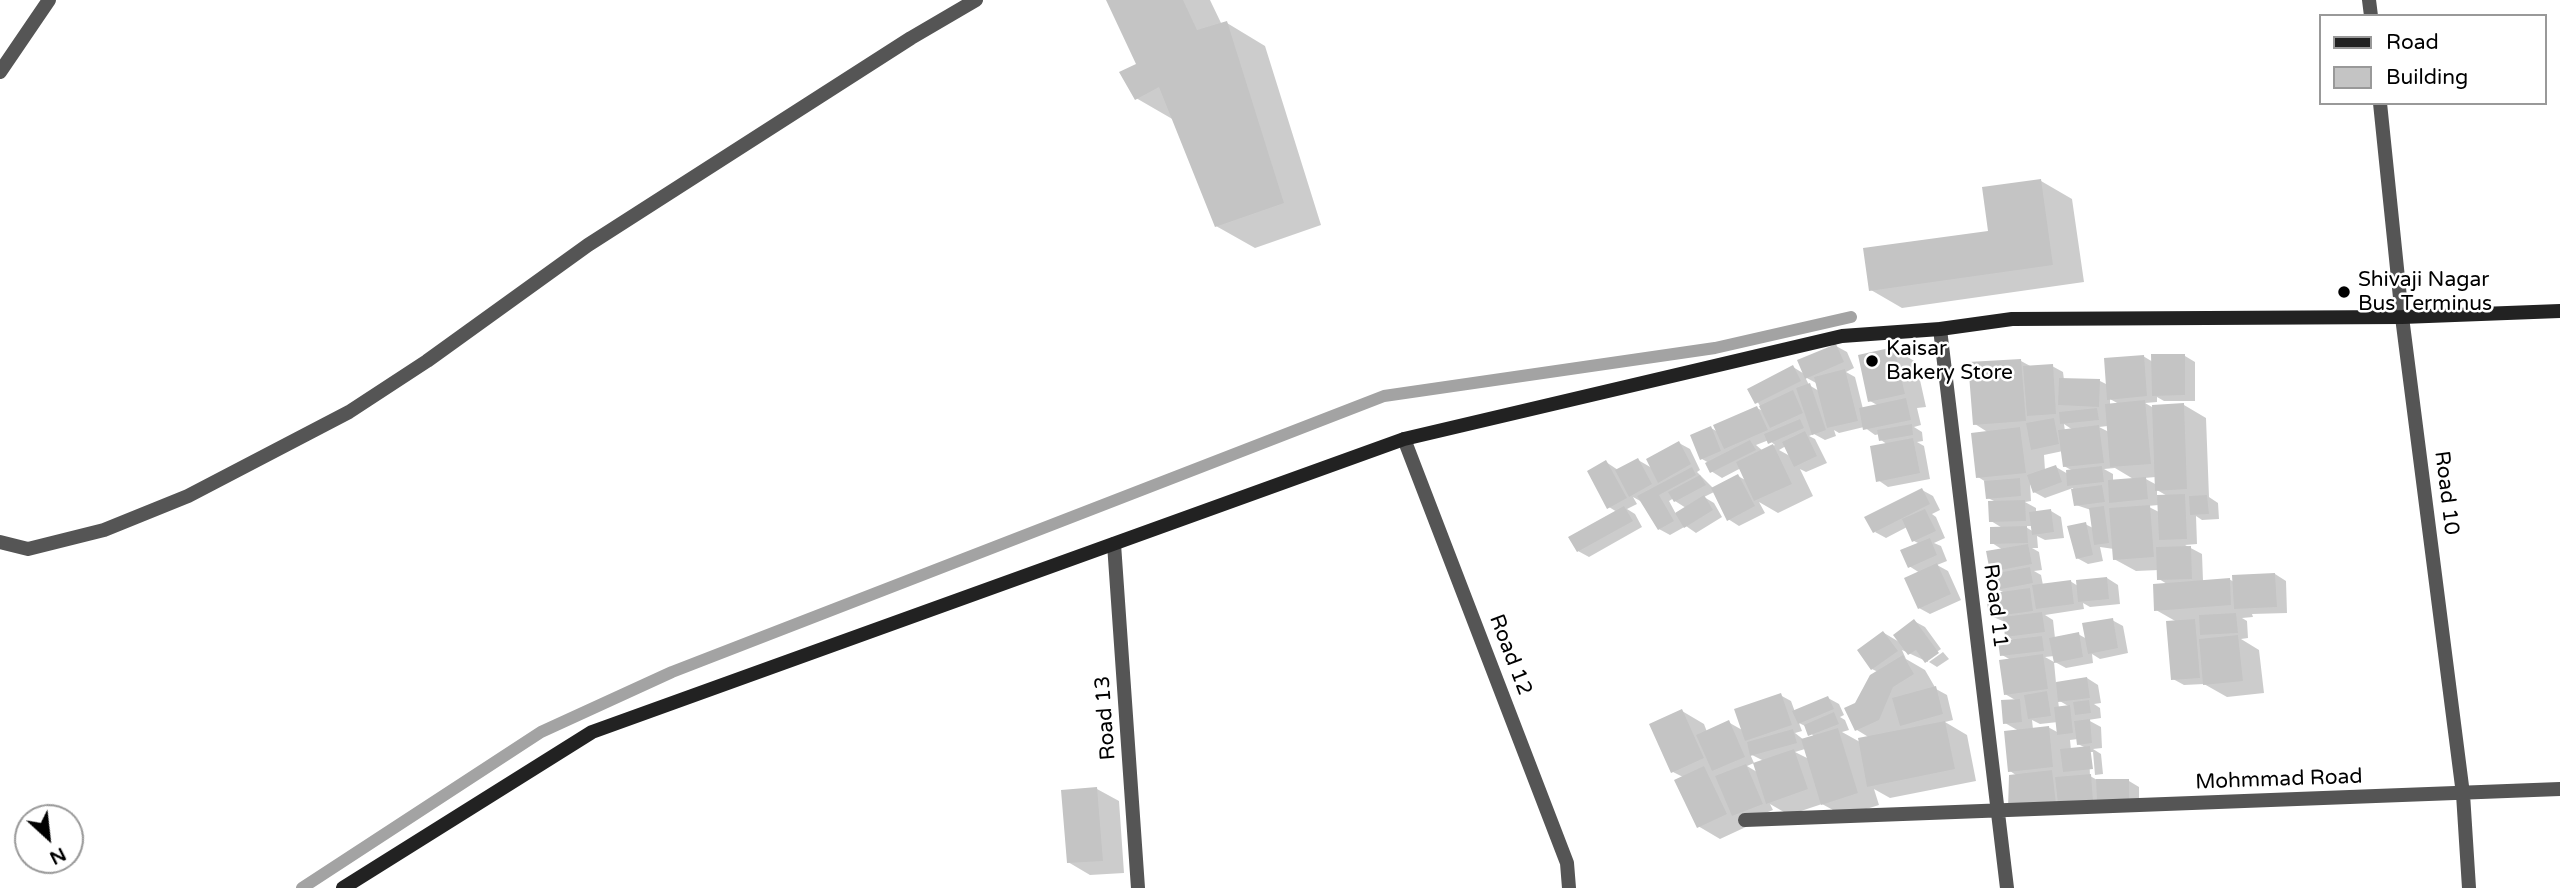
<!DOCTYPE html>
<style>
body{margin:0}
#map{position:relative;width:2560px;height:888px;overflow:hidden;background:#fff;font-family:"Varela Round",sans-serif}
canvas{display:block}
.legend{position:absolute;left:2319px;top:14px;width:228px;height:91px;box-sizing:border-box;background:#fff;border:2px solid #999;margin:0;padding:9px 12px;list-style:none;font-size:21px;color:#000}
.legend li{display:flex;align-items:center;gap:14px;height:35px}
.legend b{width:35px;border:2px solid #999}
.north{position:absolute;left:14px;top:804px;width:70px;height:70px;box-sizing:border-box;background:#fff;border:2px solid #999;border-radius:50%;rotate:153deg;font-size:19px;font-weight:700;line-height:28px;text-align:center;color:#000}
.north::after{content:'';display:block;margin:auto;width:24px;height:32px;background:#000;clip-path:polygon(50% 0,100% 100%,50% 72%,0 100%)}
</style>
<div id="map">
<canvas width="2560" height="888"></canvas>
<ul class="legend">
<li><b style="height:9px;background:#222"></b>Road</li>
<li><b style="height:19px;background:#c4c4c4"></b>Building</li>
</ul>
<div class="north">N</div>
</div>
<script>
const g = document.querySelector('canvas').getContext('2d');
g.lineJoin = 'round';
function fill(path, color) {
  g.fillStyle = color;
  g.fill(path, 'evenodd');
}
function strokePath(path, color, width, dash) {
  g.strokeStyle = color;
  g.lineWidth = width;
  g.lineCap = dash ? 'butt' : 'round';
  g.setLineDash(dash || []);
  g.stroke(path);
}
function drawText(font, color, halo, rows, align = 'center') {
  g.font = font + ' "Varela Round",sans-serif';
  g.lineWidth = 5;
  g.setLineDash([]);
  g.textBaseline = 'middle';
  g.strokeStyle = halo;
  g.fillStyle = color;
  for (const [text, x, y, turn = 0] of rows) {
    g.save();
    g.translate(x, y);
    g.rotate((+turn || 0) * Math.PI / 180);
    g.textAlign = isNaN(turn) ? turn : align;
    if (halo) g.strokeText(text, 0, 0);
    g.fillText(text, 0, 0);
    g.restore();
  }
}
const shadow = new Path2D(`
 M1108,0H1210L1222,25L1227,23L1265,46L1321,225L1255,248L1216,226L1174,120L1136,98L1138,65Z
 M2041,181L2072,199L2084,282L1902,308L1871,290L1990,232Z
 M1836,346L1847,352L1854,368L1846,372L1855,377L1863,409L1879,406L1870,401L1894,349L1916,362L1926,407L1917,408L1921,425L1914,427L1922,432L1923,441L1917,442L1924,446L1930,479L1888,487L1878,480L1888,445L1881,440L1880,434L1875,435L1864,427L1839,433L1834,430L1836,436L1825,440L1814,434L1809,436L1815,439L1827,463L1806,472L1800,469L1813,496L1778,513L1759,502L1765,513L1739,526L1728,519L1714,492L1704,497L1714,503L1722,517L1696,533L1686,526L1670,535L1659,529L1642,502L1633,497L1637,504L1627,509L1635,514L1642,527L1589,557L1578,551L1617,512L1609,507L1606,462L1618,470L1638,460L1652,468L1679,443L1690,449L1700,470L1697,472L1714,489L1738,476L1747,481L1741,468L1722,478L1711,471L1709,463L1702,459L1711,428L1718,432L1757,408L1763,411L1750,389L1793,367L1806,375ZM1805,377L1818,384L1819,391L1809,385ZM1769,440L1775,445L1763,451L1756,445ZM1786,446L1790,456L1779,450ZM1674,498L1675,501L1686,508L1676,514L1669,501Z
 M2143,356L2153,362L2185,356L2195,362V401H2164L2157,397V402L2145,403L2152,407L2184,405L2206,418L2209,497L2218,503L2219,519L2202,520L2196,516L2197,544L2185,545L2202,554L2203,581L2229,579L2234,582L2275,574L2286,581L2287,613L2252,614L2253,617L2242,618L2247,621L2248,638L2241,639L2259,650L2264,693L2227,697L2204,684L2184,685L2173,679L2177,622L2156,610L2167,584L2159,579V570L2136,571L2114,559V549L2100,547L2103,561L2088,564L2077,558L2085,524L2093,528L2091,510L2076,505L2073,488L2045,498L2034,492L2030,483L2031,501L2025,502L2036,508V513L2051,511L2061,517L2064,538L2045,540L2037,536L2038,548H2032L2039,552L2042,570L2034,571L2041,575L2043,585L2070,581L2078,586L2107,578L2118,585L2120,604L2090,607L2083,603L2084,609L2045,615L2053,620L2055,638L2078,634L2087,639L2112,620L2123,626L2128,653L2100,659L2092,654L2093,663L2066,668L2055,662L2054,656L2045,657L2054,662L2056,683L2087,678L2098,685L2101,703L2094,704L2100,708L2101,718L2088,720L2101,727L2102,748L2093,749L2101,754L2103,774L2095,775L2093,752H2089L2090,776L2099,781H2129L2139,787V805L2066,809L2010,771L2019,731L2005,723L2017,701L2005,694L2011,660L2002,655L2014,641L2007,636L2005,622L1991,616L2005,593L1997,589L1998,575L1992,571L2003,550L1992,543L2004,529L1991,521L1996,502L1988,498L1986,482L1978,477L1989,433L1975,424L2021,361L2032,367L2052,366L2063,372L2064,380L2100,381L2108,385ZM2110,399L2119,404L2110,405ZM2064,424L2073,430L2065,431ZM2108,426L2109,432L2099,427ZM2063,451L2064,466L2073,471L2068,474L2056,467L2045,470L2044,455ZM2115,468L2135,480L2113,482V474L2104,469ZM2156,477L2157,485L2144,478ZM2157,490L2169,497H2157ZM2159,505V512L2147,506ZM2024,526H2033L2034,532ZM2058,700L2070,707L2059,708ZM2032,720L2040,724L2058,722L2059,733L2048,727L2033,729ZM2078,739V744L2086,748L2071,750L2070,740Z
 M1922,490L1933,496L1940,510L1932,514L1936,517L1945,538L1934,543L1941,546L1947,561L1937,565L1948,571L1961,600L1930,614L1919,608L1920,573L1909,566L1920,544L1914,541L1907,527L1886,538L1875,532Z
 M1914,621L1925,627L1941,649L1928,658V662L1902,650L1906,659L1925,670L1936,689L1947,695L1953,720L1945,722L1967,735L1976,781L1890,798L1874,789L1879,805L1844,816L1822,804L1789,815L1770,804L1773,810L1745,821L1748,826L1720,839L1698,826L1683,777L1673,772L1682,711L1704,724L1707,732L1728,722L1744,731L1780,695L1791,701L1795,712L1828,698L1839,704L1844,715L1840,717L1845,720L1849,730L1842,732L1860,742L1870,738L1857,730V704L1878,672L1872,669L1884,633L1901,643ZM1799,723L1807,727L1814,737L1804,740L1795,733L1802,731ZM1805,749L1809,759L1795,752ZM1750,754L1764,761L1757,772L1747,766L1754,763Z
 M1943,652L1949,659L1937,667L1929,662Z
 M1097,789L1119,801L1124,873L1090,875L1068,862Z`);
const stream = new Path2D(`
 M302,888L541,732L672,672L1384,396L1715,348L1851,317`);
const building = new Path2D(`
 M1106,0H1183L1197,30L1227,21L1284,203L1215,227L1159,87L1135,100L1119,72L1136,64Z
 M2041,179L2053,265L1869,291L1863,248L1988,231L1982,187Z
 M1836,344L1844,362L1805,379L1797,360Z
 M1894,347L1905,394L1868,402L1858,355Z
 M2151,354H2185V395L2152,396Z
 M2144,355L2147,396L2107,400L2104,358Z
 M2021,359L2026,421L1973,425L1968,362Z
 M2053,364L2056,414L2027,416L2023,366Z
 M1793,365L1801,381L1755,404L1747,389Z
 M1845,369L1858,421L1827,428L1814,377Z
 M2059,378L2100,379L2099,407L2058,405Z
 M1810,383L1826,430L1812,435L1796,388Z
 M1793,390L1803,413L1770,428L1759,406Z
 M1906,398L1911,420L1863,430L1859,408Z
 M2145,400L2151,464L2110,467L2105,404Z
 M2184,403L2187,489L2155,491L2152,405Z
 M1757,406L1768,430L1724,449L1713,425Z
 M2097,408L2099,420L2060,424L2059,412Z
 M2054,418L2059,444L2031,450L2026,423Z
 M1800,419L1804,428L1768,444L1764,434Z
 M1912,424L1913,435L1879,441L1877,430Z
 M2099,425L2104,463L2063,467L2058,430Z
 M1711,426L1721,451L1700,460L1690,435Z
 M2020,427L2026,473L1976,478L1971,433Z
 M1805,431L1817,456L1794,467L1782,442Z
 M1913,438L1920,473L1876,482L1870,446Z
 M1750,440L1756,450L1710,473L1705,463Z
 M1679,441L1691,464L1658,483L1646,459Z
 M1773,444L1792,484L1754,501L1736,462Z
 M1638,458L1652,484L1629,497L1615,470Z
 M1606,460L1627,498L1607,509L1587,471Z
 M2056,465L2062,482L2033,493L2027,475Z
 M2102,466L2104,482L2067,486L2066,470Z
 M1692,467L1696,475L1659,495L1674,521L1658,530L1637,496Z
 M1738,474L1755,506L1727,521L1711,488Z
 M1700,475L1706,485L1674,502L1668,492Z
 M2146,477L2148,499L2109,503L2108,480Z
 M2020,478L2021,496L1986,499L1984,481Z
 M2102,485L2105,502L2074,506L2071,489Z
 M1922,488L1930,504L1873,533L1864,517Z
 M2185,494L2187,539L2159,540L2157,495Z
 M1704,495L1713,510L1684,528L1675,513Z
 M2207,495L2209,514L2190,515L2189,496Z
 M2025,500L2026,521L1989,522L1988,501Z
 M2150,505L2154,557L2113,560L2109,508Z
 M1624,506L1633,521L1577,552L1568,537Z
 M2104,506L2109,543L2094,545L2089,508Z
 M1925,509L1936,531L1912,542L1902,519Z
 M2051,509L2054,532L2032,535L2029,512Z
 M2086,522L2093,555L2076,559L2067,526Z
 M2027,526L2028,543L1990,544V527Z
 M1930,538L1937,555L1908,568L1900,550Z
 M2028,544L2032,564L1990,572L1986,551Z
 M2191,546L2192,579L2157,580L2156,547Z
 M1937,563L1951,594L1918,609L1904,578Z
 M2030,567L2033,583L1996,590L1992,574Z
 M2275,573L2277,607L2234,609L2232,575Z
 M2107,577L2109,599L2078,602L2076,580Z
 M2230,578L2231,605L2154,611L2153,584Z
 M2071,580L2074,604L2036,609L2032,585Z
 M2030,588L2033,611L1989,617L1986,594Z
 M2042,612L2045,632L2005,637L2003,617Z
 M2236,613L2238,633L2200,635L2199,615Z
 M2113,618L2118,648L2088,654L2082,623Z
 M1914,619L1939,653L1925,663L1916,650L1908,655L1893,635Z
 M2195,619L2200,678L2171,680L2166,621Z
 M1883,631L1898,651L1871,670L1857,650Z
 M2079,632L2083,657L2054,663L2049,638Z
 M2238,635L2243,681L2203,685L2199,639Z
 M2042,636L2044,651L2000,656L1998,641Z
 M2043,654L2048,689L2004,695L1999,660Z
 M1903,655L1914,674L1893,687L1879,720L1855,731L1844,708L1855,703L1870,675Z
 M2087,677L2090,698L2058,702L2056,682Z
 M1936,686L1943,714L1900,726L1892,698Z
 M2047,691L2051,716L2028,719L2024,695Z
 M1781,693L1792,725L1745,741L1734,709Z
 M1828,696L1834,709L1798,724L1792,711Z
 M2020,699L2022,722L2003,724L2001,700Z
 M2089,700L2091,713L2075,715L2073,702Z
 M2070,705L2073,733L2057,735L2054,707Z
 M1682,709L1704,758L1671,773L1649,724Z
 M1834,712L1839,724L1808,736L1804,725Z
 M2090,719L2092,743L2077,745L2074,721Z
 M1729,720L1745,757L1712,771L1696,735Z
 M1945,721L1955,769L1867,787L1858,738Z
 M2049,726L2053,767L2008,772L2004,731Z
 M1838,728L1858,793L1821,805L1801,739Z
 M1793,729L1797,743L1750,756L1747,742Z
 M2090,746L2093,769L2063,772L2060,749Z
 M1794,749L1808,789L1766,804L1753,763Z
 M1746,764L1763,804L1732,816L1715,776Z
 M1704,766L1727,814L1697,828L1674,780Z
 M2052,770L2056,804L2008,810L2009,775Z
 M2091,774L2093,801L2058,804L2055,777Z
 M2096,779H2129V800L2097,801Z
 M1097,787L1103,861L1067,863L1061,790Z`);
const street = new Path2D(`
 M2369,0L2371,16
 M0,72L49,0
 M2380,103L2402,317L2463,794L2469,888
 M1940,329L2007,888
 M1404,439L1567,863L1569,888
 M0,542L28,549L104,530L188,496L349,412L427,361L588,245L911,38L976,0
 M1114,544L1138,888
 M1745,820L2560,789`);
const secondary = new Path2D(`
 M343,888L592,732L1404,439L1842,336L1940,329L2012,319L2402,317L2560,311`);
const markers = [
 [2344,292,7,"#000"],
 [1872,361,7,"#000"]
];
const poiNames = [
 ["Shivaji Nagar",2358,280],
 ["Bus Terminus",2358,304],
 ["Kaisar",1886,349],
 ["Bakery Store",1886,373]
];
const streetNames = [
 ["Road 10",2446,493,83],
 ["Road 11",1995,606,83],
 ["Road 12",1510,655,69],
 ["Road 13",1106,718,-94],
 ["Mohmmad Road",2279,780,-2]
];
fill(shadow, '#0003');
strokePath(stream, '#a3a3a3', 12);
fill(building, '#c4c4c4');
strokePath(street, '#555', 14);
strokePath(secondary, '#222', 14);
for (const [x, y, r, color] of markers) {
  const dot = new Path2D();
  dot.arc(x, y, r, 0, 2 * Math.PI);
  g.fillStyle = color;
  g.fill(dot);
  strokePath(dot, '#fff', 2.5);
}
drawText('21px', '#000', '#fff', poiNames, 'left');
drawText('21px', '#000', '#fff', streetNames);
</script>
